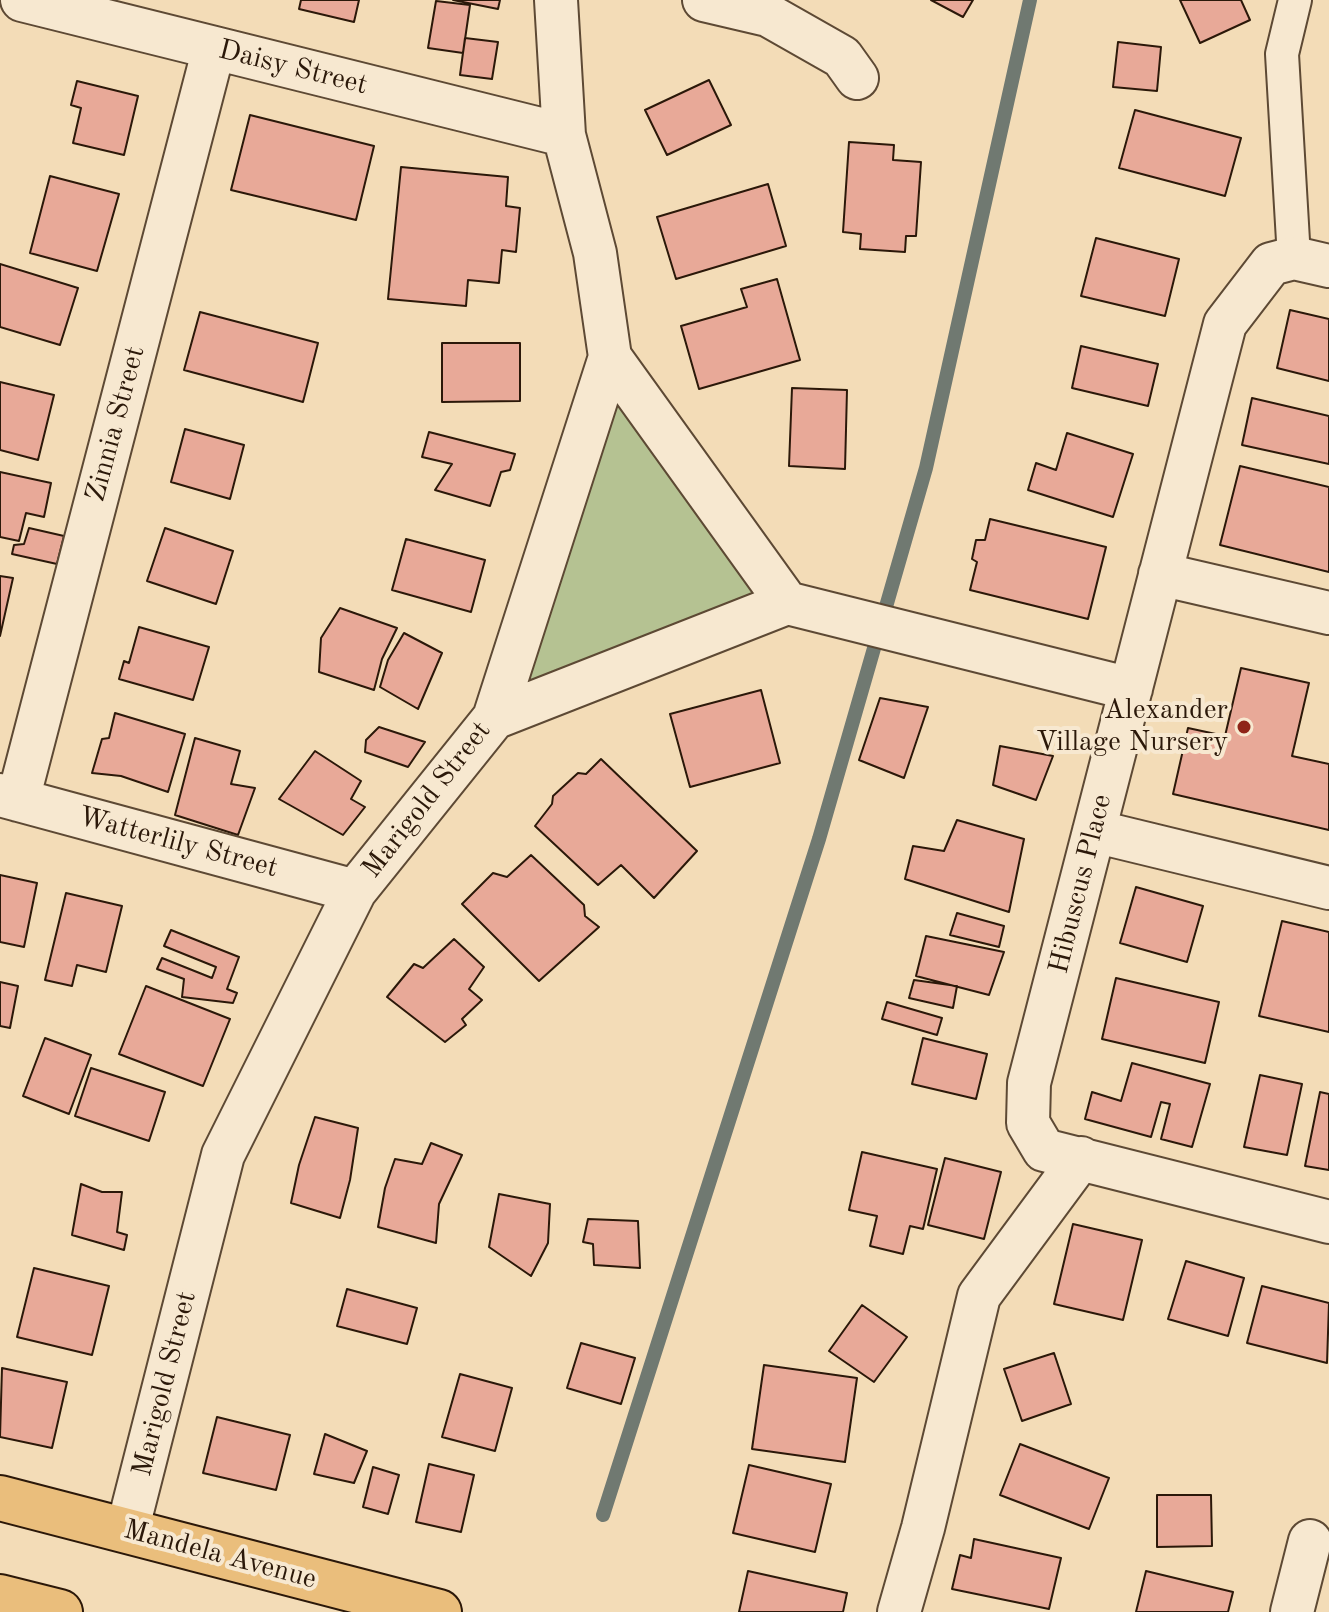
<!DOCTYPE html>
<style>
body{margin:0}
canvas{display:block;background:#f3dcb7}
</style>
<canvas width="1329" height="1612"></canvas>
<script>
const g = document.querySelector('canvas').getContext('2d');
g.lineJoin = 'round';
function fill(path, color) {
  g.fillStyle = color;
  g.fill(path, 'evenodd');
}
function strokePath(path, color, width, dash) {
  g.strokeStyle = color;
  g.lineWidth = width;
  g.lineCap = dash ? 'butt' : 'round';
  g.setLineDash(dash || []);
  g.stroke(path);
}
function drawText(font, color, halo, rows, align = 'center') {
  g.font = font + ' "Old Standard TT",serif';
  g.lineWidth = 8;
  g.setLineDash([]);
  g.textBaseline = 'middle';
  g.strokeStyle = halo;
  g.fillStyle = color;
  for (const [text, x, y, turn = 0] of rows) {
    g.save();
    g.translate(x, y);
    g.rotate((+turn || 0) * Math.PI / 180);
    g.textAlign = isNaN(turn) ? turn : align;
    if (halo) g.strokeText(text, 0, 0);
    g.fillText(text, 0, 0);
    g.restore();
  }
}
const green = new Path2D(`
 M616,397L757,595L516,693Z`);
const stream = new Path2D(`
 M603,1515L819,839L926,468L1030,0`);
const building = new Path2D(`
 M301,0H359L354,22L299,9Z
 M453,0H500L498,9Z
 M931,0H973L963,17Z
 M1180,0H1241L1250,20L1200,43Z
 M436,1L470,5L463,53L428,48Z
 M465,38L498,42L492,79L460,75Z
 M1118,42L1161,47L1157,91L1113,87Z
 M709,80L731,125L667,155L645,110Z
 M77,81L138,96L124,155L73,143L81,108L71,105Z
 M1135,110L1241,138L1225,196L1119,168Z
 M250,115L374,146L356,220L231,190Z
 M849,142L894,145L893,160L921,162L916,236H906L905,252L860,249L861,234L843,232Z
 M401,167L508,177L506,206L520,208L516,252L502,250L499,283L468,280L466,306L388,299Z
 M50,176L119,194L97,271L30,253Z
 M768,184L786,246L676,279L657,217Z
 M1096,238L1179,259L1165,316L1081,296Z
 M0,264L78,288L60,345L0,327Z
 M777,279L800,360L699,389L681,326L747,307L741,289Z
 M1290,310L1329,319V381L1277,368Z
 M200,312L318,343L303,402L184,370Z
 M442,343H520V401L442,402Z
 M1081,346L1158,364L1148,406L1072,388Z
 M0,382L54,395L38,460L0,450Z
 M792,388L847,390L845,469L789,466Z
 M1252,398L1329,416V464L1242,445Z
 M185,429L244,445L230,499L171,482Z
 M429,432L515,454L510,470L501,472L490,506L435,490L452,464L422,457Z
 M1067,433L1133,454L1113,517L1028,490L1036,463L1056,470Z
 M1240,466L1329,487V572L1220,545Z
 M0,472L51,483L44,517L26,513L19,541L0,537Z
 M990,519L1106,547L1088,619L970,590L977,562L972,559L976,540H985Z
 M29,528L64,536L57,564L12,554L14,545L24,544Z
 M165,528L233,551L216,604L147,581Z
 M406,539L485,560L471,612L392,590Z
 M0,576L13,578L0,636Z
 M340,608L397,628L382,659L374,690L319,672L321,638Z
 M139,627L209,647L193,700L119,679L124,661L129,663Z
 M404,633L442,653L418,709L380,687L388,660Z
 M1241,668L1309,683L1292,756L1329,764V830L1173,794L1188,728L1225,736Z
 M761,690L780,763L690,787L670,714Z
 M880,698L928,707L904,778L859,760Z
 M115,713L185,734L168,792L121,776L92,773L102,739L109,738Z
 M379,727L425,742L408,767L365,752L366,740Z
 M195,738L240,751L231,784L255,788L238,835L175,815Z
 M1000,746L1053,756L1036,800L993,785Z
 M315,751L361,781L351,799L365,807L343,835L279,799Z
 M601,759L697,851L654,898L621,865L598,885L535,826L552,804L553,796L578,773L586,774Z
 M957,820L1024,839L1009,912L905,879L913,846L944,851Z
 M531,855L584,905L585,916L599,927L539,981L462,904L493,873L507,877Z
 M0,875L37,883L24,947L0,942Z
 M1136,887L1203,906L1187,962L1120,943Z
 M66,893L122,906L106,972L77,965L72,986L45,980Z
 M957,913L1004,926L999,947L950,935Z
 M1282,921L1329,932V1032L1259,1016Z
 M171,930L239,957L227,989L237,993L233,1003L182,997L184,979L157,969L162,958L212,978L216,967L164,946Z
 M926,936L1004,952L989,995L916,976Z
 M454,939L484,967L469,989L482,1000L462,1019L466,1025L445,1042L387,997L414,964L423,968Z
 M1116,978L1219,1002L1205,1063L1102,1039Z
 M914,980L957,986L953,1008L909,998Z
 M0,982L18,986L10,1028L0,1026Z
 M146,986L230,1019L203,1086L119,1054Z
 M887,1002L942,1018L937,1035L882,1019Z
 M45,1038L91,1055L69,1114L23,1096Z
 M923,1038L987,1054L976,1099L912,1084Z
 M1132,1063L1210,1084L1192,1147L1161,1139L1170,1104L1161,1102L1151,1137L1085,1119L1092,1092L1121,1101Z
 M91,1068L165,1092L149,1141L75,1116Z
 M1260,1075L1302,1084L1287,1155L1244,1147Z
 M1320,1092L1329,1094V1170L1305,1166Z
 M315,1117L358,1128L350,1180L340,1218L291,1203L299,1165Z
 M431,1143L462,1155L439,1204L436,1243L378,1227L385,1188L395,1159L422,1164Z
 M862,1152L937,1169L923,1229L910,1226L903,1254L870,1246L877,1216L849,1210Z
 M945,1158L1001,1172L984,1239L928,1225Z
 M81,1184L102,1192H122L117,1232L127,1235L124,1250L72,1235Z
 M499,1194L550,1204L548,1243L531,1276L489,1247Z
 M588,1219L638,1221L640,1268L594,1265L593,1244L583,1242Z
 M1073,1224L1142,1240L1123,1320L1054,1304Z
 M1186,1261L1244,1278L1228,1336L1168,1319Z
 M34,1268L109,1286L92,1355L17,1337Z
 M1262,1286L1329,1303L1327,1363L1247,1343Z
 M347,1289L417,1308L407,1344L337,1326Z
 M862,1305L907,1337L874,1382L829,1351Z
 M581,1343L635,1358L621,1404L567,1388Z
 M1054,1353L1071,1404L1022,1421L1004,1369Z
 M764,1365L857,1378L845,1462L752,1449Z
 M2,1368L67,1382L52,1448L0,1437Z
 M460,1374L512,1388L495,1451L442,1437Z
 M217,1417L290,1435L276,1490L203,1473Z
 M325,1434L367,1451L354,1483L314,1474Z
 M1020,1444L1109,1478L1089,1529L1000,1495Z
 M429,1464L474,1475L461,1532L416,1522Z
 M749,1465L831,1484L815,1552L733,1533Z
 M373,1467L399,1475L388,1514L363,1507Z
 M1157,1495H1211L1212,1546L1157,1547Z
 M974,1539L1061,1558L1049,1609L952,1589L960,1555L971,1558Z
 M748,1571L847,1593L843,1612H739Z
 M1146,1571L1233,1592L1228,1612H1136Z`);
const pedestrian = new Path2D(`
 M1294,258L1282,54L1295,0`);
const minor = new Path2D(`
 M22,0L564,135
 M704,0L768,15L842,57L857,78
 M1329,266L1294,258L1271,264L1225,324L1029,1083L1028,1123L1044,1150L1329,1222
 M610,357L787,603L1131,689
 M1160,574L1329,613
 M494,718L787,603
 M0,795L355,891
 M18,800L214,48
 M1094,831L1329,888
 M127,1531L223,1155L355,891L494,718L610,357L595,253L564,135L556,0
 M899,1612L923,1528L979,1296L1081,1158
 M1292,1612L1310,1541`);
const primary = new Path2D(`
 M0,1498L439,1612
 M0,1597L60,1612`);
const markers = [
 [1244,727,8,"#8f2418"]
];
const streetNames = [
 ["Daisy Street",293,68,14],
 ["Zinnia Street",116,424,-75],
 ["Marigold Street",427,800,-52],
 ["Watterlily Street",178,843,15],
 ["Hibuscus Place",1081,884,-76],
 ["Marigold Street",165,1384,-76],
 ["Mandela Avenue",220,1555,15]
];
const poiNames = [
 ["Alexander",1228,711],
 ["Village Nursery",1228,743]
];
fill(green, '#b5c292');
strokePath(stream, '#707971', 14);
fill(building, '#e8a998');
strokePath(building, '#2b1809', 2);
strokePath(pedestrian, '#5d4934', 36);
strokePath(minor, '#5d4934', 46);
strokePath(primary, '#2b1809', 48);
strokePath(pedestrian, '#f7e8d0', 32);
strokePath(minor, '#f7e8d0', 42);
strokePath(primary, '#eabe7c', 44);
for (const [x, y, r, color] of markers) {
  const dot = new Path2D();
  dot.arc(x, y, r, 0, 2 * Math.PI);
  g.fillStyle = color;
  g.fill(dot);
  strokePath(dot, '#f7e8d0', 3);
}
drawText('28px', '#2b1809', '#f7e8d0', streetNames);
drawText('28px', '#2b1809', '#f7e8d0', poiNames, 'right');
</script>
